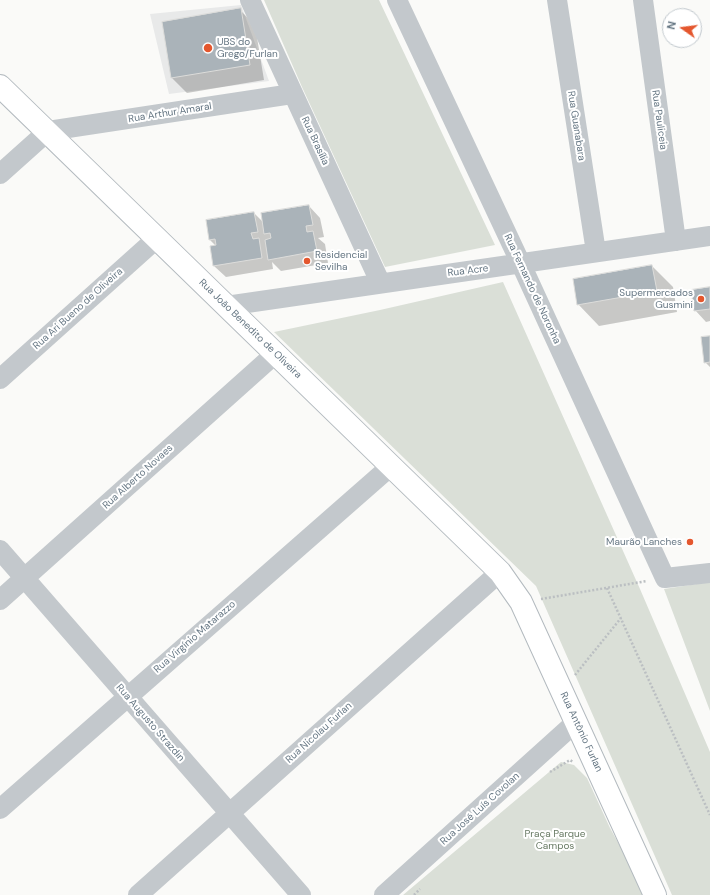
<!DOCTYPE html>
<meta charset="utf-8">
<style>
body{margin:0}
#map{position:relative;width:710px;height:895px;overflow:hidden;background:#fafaf8;font-family:"DM Sans",sans-serif}
canvas{display:block}
.north{position:absolute;left:662px;top:8px;width:40px;height:40px;box-sizing:border-box;background:#fff;border:1px solid #c1c8cd;border-radius:50%;rotate:284deg;font-size:11px;font-weight:700;line-height:16px;text-align:center;color:#657683}
.north::after{content:'';display:block;margin:auto;width:14px;height:18px;background:#e4572e;clip-path:polygon(50% 0,100% 100%,50% 72%,0 100%)}
</style>
<div id="map">
<canvas width="710" height="895"></canvas>
<div class="north">N</div>
</div>
<script>
const g = document.querySelector('canvas').getContext('2d');
g.lineJoin = 'round';
function fill(path, color) {
  g.fillStyle = color;
  g.fill(path, 'evenodd');
}
function strokePath(path, color, width, dash) {
  g.strokeStyle = color;
  g.lineWidth = width;
  g.lineCap = dash ? 'butt' : 'round';
  g.setLineDash(dash || []);
  g.stroke(path);
}
function drawText(font, color, halo, rows, align = 'center') {
  g.font = font + ' "DM Sans",sans-serif';
  g.lineWidth = 4;
  g.setLineDash([]);
  g.textBaseline = 'middle';
  g.strokeStyle = halo;
  g.fillStyle = color;
  for (const [text, x, y, turn = 0] of rows) {
    g.save();
    g.translate(x, y);
    g.rotate((+turn || 0) * Math.PI / 180);
    g.textAlign = isNaN(turn) ? turn : align;
    if (halo) g.strokeText(text, 0, 0);
    g.fillText(text, 0, 0);
    g.restore();
  }
}
const built = new Path2D(`
 M241,5L269,81L169,94L150,14Z`);
const green = new Path2D(`
 M264,0H379L495,245L385,267L302,87Z
 M503,282L640,589L710,752V895H672L536,586L274,332L380,310Z
 M710,582V711L664,589Z
 M561,762L574,765L587,778L610,828L647,895H403Z`);
const shadow = new Path2D(`
 M240,10L255,25L264,80L187,93L172,78L163,22Z
 M309,206L320,218L324,237L318,238L325,244L328,263L281,271L272,262L273,269L226,277L214,266L211,247L216,246L210,240L254,213L263,222Z
 M652,266L673,287L677,312L599,326L578,304Z
 M710,288V321L706,322L695,310Z
 M710,337V367L705,362Z`);
const building = new Path2D(`
 M241,8L250,65L171,78L162,22Z
 M309,205L313,225L306,226L307,232L313,231L317,251L268,260L265,240L271,238L270,233L264,234L261,213Z
 M254,212L258,232L251,233L253,239L259,238L262,258L213,266L210,246L216,245L215,239L209,240L206,220Z
 M652,265L657,291L577,305L573,279Z
 M710,287V309L694,311L691,290Z
 M710,336V362L704,363L701,337Z`);
const path = new Path2D(`
 M607,588L710,815
 M541,599L647,581
 M575,675L621,618
 M550,772L570,760L573,762
 M414,895L420,889`);
const street = new Path2D(`
 M250,0L380,282
 M397,0L521,264L665,578L710,573
 M557,0L596,252
 M643,0L676,241
 M0,174L48,131L292,94
 M226,306L710,236
 M0,379L156,239
 M0,550L301,895
 M0,600L275,354
 M0,809L391,466
 M138,895L500,572
 M384,895L576,722`);
const secondary = new Path2D(`
 M0,86L500,572L521,602L655,895`);
const markers = [
 [208,48,5,"#e4572e"],
 [307,261,4,"#e4572e"],
 [701,299,4,"#e4572e"],
 [690,542,4,"#e4572e"]
];
const poiNames = [
 ["UBS do",217,42],
 ["Grego/Furlan",217,54],
 ["Residencial",315,255],
 ["Sevilha",315,267],
 ["Supermercados",693,293,"right"],
 ["Gusmini",693,305,"right"],
 ["Maurão Lanches",682,542,"right"]
];
const streetNames = [
 ["Rua Arthur Amaral",170,113,-9],
 ["Rua Pauliceia",659,120,82],
 ["Rua Guanabara",576,126,81],
 ["Rua Brasília",315,141,65],
 ["Rua Acre",468,271,-7],
 ["Rua Fernando de Noronha",532,289,65],
 ["Rua Ari Bueno de Oliveira",78,309,-42],
 ["Rua João Benedito de Oliveira",250,329,44],
 ["Rua Alberto Novaes",138,477,-42],
 ["Rua Virgínio Matarazzo",195,637,-41],
 ["Rua Augusto Strazdin",150,723,49],
 ["Rua Antônio Furlan",581,732,65],
 ["Rua Nicolau Furlan",319,733,-42],
 ["Rua José Luís Covolan",480,809,-42]
];
const parkNames = [
 ["Praça Parque",555,834],
 ["Campos",555,846]
];
fill(built, '#e8e9e9');
fill(green, '#dadfd7');
fill(shadow, '#0003');
fill(building, '#aab3b9');
strokePath(building, '#dcdcda', 1);
strokePath(secondary, '#b3babf', 24);
strokePath(path, '#bbbfc2', 2.5, [2, 2]);
strokePath(street, '#c3c8cc', 20);
strokePath(secondary, '#fff', 22);
for (const [x, y, r, color] of markers) {
  const dot = new Path2D();
  dot.arc(x, y, r, 0, 2 * Math.PI);
  g.fillStyle = color;
  g.fill(dot);
  strokePath(dot, '#fff', 1.5);
}
drawText('10px', '#657683', '#fff', poiNames, 'left');
drawText('10px', '#657683', '#fff', streetNames);
drawText('10px', '#687a64', '#fff', parkNames);
</script>
